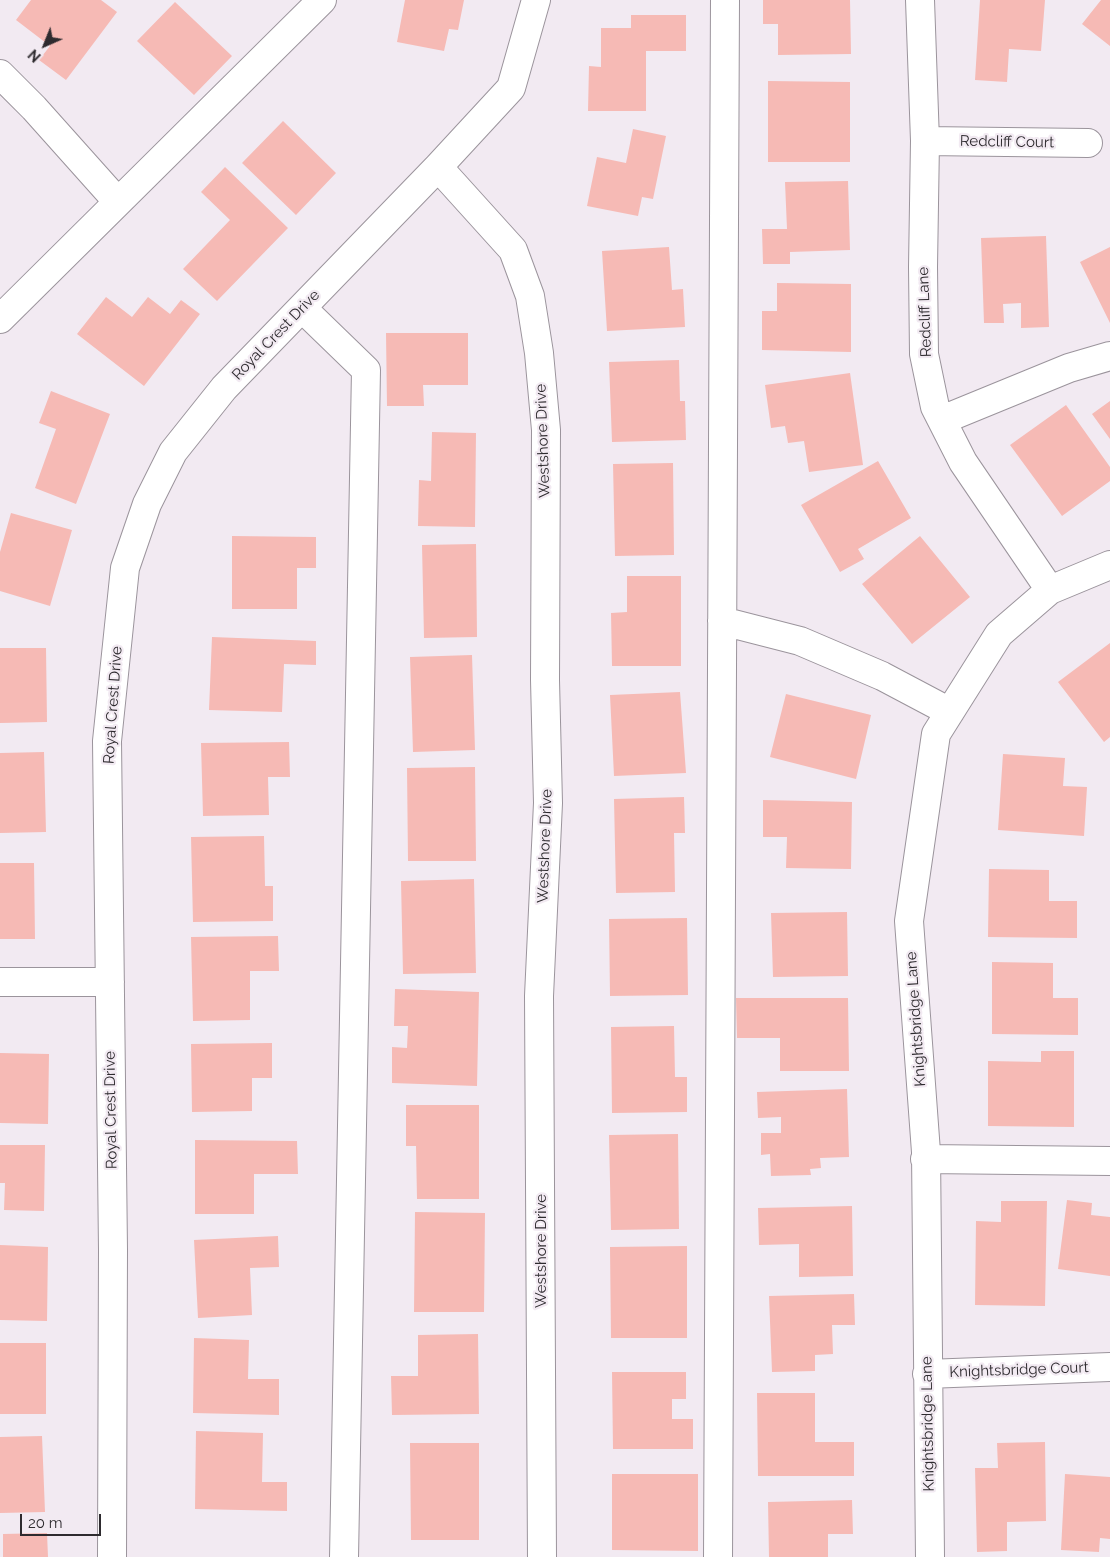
<!DOCTYPE html>
<style>
body{margin:0}
#map{position:relative;width:1110px;height:1557px;overflow:hidden;background:#f2eaf2;font-family:Raleway,sans-serif}
canvas{display:block}
.north{position:absolute;left:20px;top:20px;width:50px;height:50px;-webkit-text-stroke:4px #f2eaf2;paint-order:stroke;rotate:224deg;font-size:14px;font-weight:700;line-height:20px;text-align:center;color:#2e2b2f}
.north::after{content:'';display:block;margin:auto;width:18px;height:22px;background:#2e2b2f;clip-path:polygon(50% 0,100% 100%,50% 72%,0 100%)}
.scale{position:absolute;left:20px;top:1514px;width:81px;height:22px;box-sizing:border-box;border:2px solid #2e2b2f;border-top:0;padding-left:6px;font-size:15px;line-height:18px;white-space:nowrap;color:#2e2b2f;-webkit-text-stroke:4px #f2eaf2;paint-order:stroke}
</style>
<div id="map">
<canvas width="1110" height="1557"></canvas>
<div class="north">N</div>
<div class="scale">20 m</div>
</div>
<script>
const g = document.querySelector('canvas').getContext('2d');
g.lineJoin = 'round';
function fill(path, color) {
  g.fillStyle = color;
  g.fill(path, 'evenodd');
}
function strokePath(path, color, width, dash) {
  g.strokeStyle = color;
  g.lineWidth = width;
  g.lineCap = dash ? 'butt' : 'round';
  g.setLineDash(dash || []);
  g.stroke(path);
}
function drawText(font, color, halo, rows, align = 'center') {
  g.font = font + ' Raleway,sans-serif';
  g.lineWidth = 4.5;
  g.setLineDash([]);
  g.textBaseline = 'middle';
  g.strokeStyle = halo;
  g.fillStyle = color;
  for (const [text, x, y, turn = 0] of rows) {
    g.save();
    g.translate(x, y);
    g.rotate((+turn || 0) * Math.PI / 180);
    g.textAlign = isNaN(turn) ? turn : align;
    if (halo) g.strokeText(text, 0, 0);
    g.fillText(text, 0, 0);
    g.restore();
  }
}
const building = new Path2D(`
 M31,0H101L117,12L66,80L39,60L50,46L16,20Z
 M405,0H464L458,30L449,29L444,51L397,42Z
 M763,0H850L851,54L778,55V24H763Z
 M980,0H1045L1041,51L1009,49L1007,82L975,80Z
 M1101,0H1110V46L1082,24Z
 M175,2L232,56L194,95L137,41Z
 M631,15H686V51H646V111H588L589,66L601,67V28H631Z
 M768,81L850,82V162H768Z
 M283,121L336,173L296,215L242,163Z
 M633,129L666,136L653,199L642,197L638,216L587,206L597,157L626,163Z
 M225,167L288,228L217,301L183,269L230,220L201,192Z
 M848,181L850,250L790,252V264H763L762,229H787L785,182Z
 M1046,236L1049,327L1021,328V303L1003,304L1004,323H984L981,238Z
 M669,247L672,290L683,289L685,327L607,331L602,251Z
 M1110,247V323L1080,262Z
 M777,283L851,284V352L762,350V311H777Z
 M106,297L132,317L148,297L170,314L181,300L200,314L144,386L77,334Z
 M386,333H468V385H423L424,406H387Z
 M679,360L680,401H685L686,440L612,442L609,362Z
 M850,373L863,465L809,472L804,441L788,443L785,426L771,428L765,385Z
 M51,391L110,414L76,504L35,488L56,429L39,423Z
 M1110,401V439L1092,414Z
 M1066,405L1110,467V481L1062,516L1010,445Z
 M432,432L476,433L475,527L418,526L419,480L431,481Z
 M878,461L911,518L858,549L864,559L840,572L801,505Z
 M673,463L674,555L615,556L613,464Z
 M11,513L72,530L50,606L0,591V552Z
 M232,536L316,537V568H297V609H232Z
 M920,536L970,597L912,644L862,584Z
 M476,544L477,637L424,638L422,545Z
 M627,576H681V666H612L611,613L627,612Z
 M212,637L316,641V665L284,664L282,712L209,710Z
 M1110,643V737L1104,742L1058,682Z
 M0,648H46L47,722L0,723Z
 M472,655L475,750L413,752L410,657Z
 M680,692L686,773L614,776L610,695Z
 M786,694L871,715L856,779L770,757Z
 M289,742L290,777H268L269,815L203,816L201,743Z
 M44,752L46,832L0,833V753Z
 M1003,754L1065,758L1063,786L1087,787L1084,836L998,830Z
 M475,767L476,861H408L407,768Z
 M684,797L685,833H674L675,892L616,893L614,799Z
 M763,800L852,802L851,869L786,868L787,837H763Z
 M264,836L265,886H273V921L193,922L191,837Z
 M0,863H34L35,939H0Z
 M989,869L1049,870V901H1077V938L988,937Z
 M474,879L476,973L403,974L401,881Z
 M847,912L848,976L773,977L771,913Z
 M687,918L688,995L610,996L609,919Z
 M278,936L279,971H250V1020L193,1021L191,937Z
 M992,962L1053,963V998H1078V1035L992,1034Z
 M395,989L479,992L477,1086L392,1083V1047L407,1048L408,1026H394Z
 M736,998H848L849,1071H780V1038H737Z
 M674,1026L675,1077H687V1112L612,1113L611,1027Z
 M272,1043V1078H252V1111L192,1112L191,1044Z
 M1041,1051H1074V1127L988,1126V1061L1041,1062Z
 M0,1053L49,1054L48,1124L0,1123Z
 M847,1089L849,1157L820,1158L821,1168L810,1169L811,1175L771,1176L770,1154L761,1155V1133H781V1117L758,1118L757,1092Z
 M406,1105H479V1199H417L416,1146H406Z
 M678,1134L679,1229L611,1230L609,1135Z
 M195,1140L297,1141L298,1174H254V1214H195Z
 M0,1145H45L44,1211L4,1210L5,1183H0Z
 M1067,1200L1092,1203L1091,1215L1110,1217V1276L1058,1269Z
 M1001,1201H1047L1045,1306L975,1305L976,1221L1001,1222Z
 M852,1206L853,1276L799,1277V1244L759,1245L758,1208Z
 M415,1212L485,1213L484,1312H414Z
 M278,1236L279,1267L250,1268L252,1315L198,1318L194,1240Z
 M0,1245L48,1247L47,1321L0,1320Z
 M687,1246V1338H611L610,1247Z
 M854,1294L855,1325H832L833,1354L815,1355V1371L772,1372L769,1296Z
 M478,1334L479,1414L392,1415L391,1376H418V1335Z
 M194,1338L249,1340L248,1379H279V1415L193,1413Z
 M0,1343H46V1414H0Z
 M612,1372H686V1399H672V1419H693V1449H613Z
 M757,1393H815V1442H854V1476H758Z
 M196,1431L263,1433L262,1482H287V1511L195,1509Z
 M42,1436L45,1512L0,1513V1437Z
 M1045,1442L1046,1521L1007,1522V1551L977,1552L975,1468H998L997,1443Z
 M410,1443H479V1540H411Z
 M612,1474H698V1551L612,1550Z
 M1065,1474L1110,1477V1539L1100,1538L1099,1552L1061,1550Z
 M852,1500L853,1534H828V1557H769L768,1502Z
 M47,1533L48,1557H3V1534Z`);
const minor = new Path2D(`
 M920,0L925,141L923,267L924,354L935,407L963,462L1050,590
 M0,74L34,108L118,202
 M925,141L1088,143
 M438,167L513,250L530,296L539,353L546,430L545,680L548,803L539,996L542,1557
 M302,308L366,370L344,1557
 M0,319L322,0
 M942,420L1069,368L1110,356
 M722,621L800,641L882,676L950,712
 M0,982H110
 M925,1159L1110,1161
 M927,1374L1110,1367
 M112,1557L113,1250L107,741L125,568L147,504L173,452L224,388L438,167L511,88L536,0
 M718,1557L725,0
 M930,1557L926,1152L909,921L936,734L999,634L1050,590L1110,565`);
const streetNames = [
 ["Redcliff Court",1007,142,1],
 ["Redcliff Lane",925,312,-92],
 ["Royal Crest Drive",276,335,-46],
 ["Westshore Drive",543,441,-92],
 ["Royal Crest Drive",113,705,-86],
 ["Westshore Drive",545,846,-88],
 ["Knightsbridge Lane",916,1019,-94],
 ["Royal Crest Drive",111,1110,-91],
 ["Westshore Drive",541,1251,-90],
 ["Knightsbridge Court",1019,1370,-2],
 ["Knightsbridge Lane",928,1424,-91]
];
fill(building, '#f6bab5');
strokePath(minor, '#9b949c', 30);
strokePath(minor, '#fff', 28);
drawText('15px', '#2e2b2f', '#f2eaf2', streetNames);
</script>
